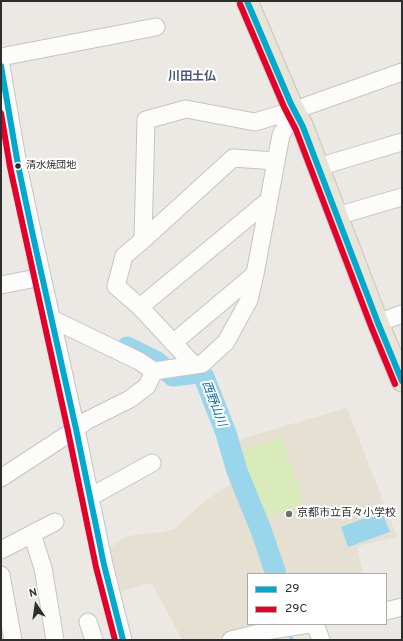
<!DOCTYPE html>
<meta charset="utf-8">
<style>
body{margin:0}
#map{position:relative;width:403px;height:641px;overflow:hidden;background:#ece8e4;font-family:Overpass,sans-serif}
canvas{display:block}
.frame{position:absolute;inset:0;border:2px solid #2e2e2e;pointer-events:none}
.legend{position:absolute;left:247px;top:573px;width:140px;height:52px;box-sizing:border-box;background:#fff;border:1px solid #ababab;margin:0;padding:5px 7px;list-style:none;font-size:12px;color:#2e2e2e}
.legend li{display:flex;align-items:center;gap:8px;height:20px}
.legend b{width:20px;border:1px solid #ababab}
.north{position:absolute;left:16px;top:585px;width:40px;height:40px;-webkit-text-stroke:3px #fff;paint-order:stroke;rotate:347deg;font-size:11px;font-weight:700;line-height:16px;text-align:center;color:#2e2e2e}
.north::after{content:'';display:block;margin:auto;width:14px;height:18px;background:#2e2e2e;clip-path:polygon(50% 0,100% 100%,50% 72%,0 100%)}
</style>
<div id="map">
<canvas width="403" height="641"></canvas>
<div class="frame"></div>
<ul class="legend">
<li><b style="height:5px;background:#00a9ce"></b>29</li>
<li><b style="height:5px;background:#e4002b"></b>29C</li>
</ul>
<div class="north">N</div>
</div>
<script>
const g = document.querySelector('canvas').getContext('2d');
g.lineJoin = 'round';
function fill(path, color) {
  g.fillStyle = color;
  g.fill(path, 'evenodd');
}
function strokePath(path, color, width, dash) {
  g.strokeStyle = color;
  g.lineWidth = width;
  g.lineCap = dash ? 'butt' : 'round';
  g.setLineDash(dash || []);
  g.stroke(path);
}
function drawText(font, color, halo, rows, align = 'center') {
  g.font = font + ' Overpass,"Noto Sans JP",sans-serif';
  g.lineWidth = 4;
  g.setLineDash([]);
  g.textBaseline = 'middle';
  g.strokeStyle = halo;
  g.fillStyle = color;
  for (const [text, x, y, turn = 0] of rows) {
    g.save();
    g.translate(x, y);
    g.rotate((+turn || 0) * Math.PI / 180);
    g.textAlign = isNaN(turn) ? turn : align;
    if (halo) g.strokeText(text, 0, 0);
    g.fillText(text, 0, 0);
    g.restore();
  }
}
const education = new Path2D(`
 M347,408L397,537L357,546L363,574H248V624H270L210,640H182L152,583L118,592L109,549L117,542L124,538L133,535L163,532L174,529L206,500L240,478L230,442Z`);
const pitch = new Path2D(`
 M281,437L303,500L300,501L301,505L268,517L263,506L253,510L236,453Z`);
const water = new Path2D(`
 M382,512L390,532L348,547L341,527Z`);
const stream = new Path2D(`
 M290,635L292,640`);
const river = new Path2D(`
 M127,347L157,362L173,376L198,373L201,374L204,377L226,433L237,471L261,530L276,574`);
const minor = new Path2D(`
 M1,57L156,27
 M1,66L18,165L33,236L76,429L104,565L123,640
 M275,161L233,158L143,240L146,120L186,109L255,122L295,110L402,72
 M318,167L402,142
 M337,216L402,197
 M143,240L124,256L116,286L140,307L194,365
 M1,285L42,277
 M140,307L269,200
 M52,319L139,361L154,371L202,364L226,342L249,300L255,274L281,135L295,110
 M378,323L402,314
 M173,343L255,274
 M1,478L76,429L86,421L130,399L147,386L154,371
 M90,497L152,463
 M32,534L43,568L55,640
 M1,550L55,522
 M1,575L13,640
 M386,611L402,607
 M88,622L94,640
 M315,624L321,640
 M231,640L271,630L310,624`);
const major = new Path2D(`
 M247,1L291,104L303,127L378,323L402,381`);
const bus1 = new Path2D(`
 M247,1L291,104L303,127L378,323L402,381
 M1,66L18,165L33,236L76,429L104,565L123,640`);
const bus2 = new Path2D(`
 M240,4L284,107L296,130L371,326L395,384
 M1,113L10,167L68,431L96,567L115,640`);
const markers = [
 [18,166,3.5,"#2e2e2e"],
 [289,514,4,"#706f6e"]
];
const busNames = [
 ["清水焼団地",26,166]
];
const poiNames = [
 ["京都市立百々小学校",297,514]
];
const neighbourhoodNames = [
 ["川田土仏",192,78]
];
const waterNames = [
 ["西野山川",213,404,69]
];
fill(education, '#e6e0d3');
fill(pitch, '#d9eabb');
fill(water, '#99d6ec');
strokePath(stream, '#99d6ec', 3.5);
strokePath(river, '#99d6ec', 21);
strokePath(minor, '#c5c4c5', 19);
strokePath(major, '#c6c5c4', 23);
strokePath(minor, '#fcfcfb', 17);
strokePath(major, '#e8e4d6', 21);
strokePath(bus1, '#00a9ce', 6);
strokePath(bus2, '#e4002b', 6);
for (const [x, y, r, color] of markers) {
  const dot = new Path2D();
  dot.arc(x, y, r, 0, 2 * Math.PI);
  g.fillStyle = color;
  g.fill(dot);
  strokePath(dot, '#fff', 1.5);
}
drawText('10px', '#2e2e2e', '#fff', busNames, 'left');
drawText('11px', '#2e2e2e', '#fff', poiNames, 'left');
drawText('bold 12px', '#4d5680', '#fff', neighbourhoodNames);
drawText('italic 12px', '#0d6fa3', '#fff', waterNames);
</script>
